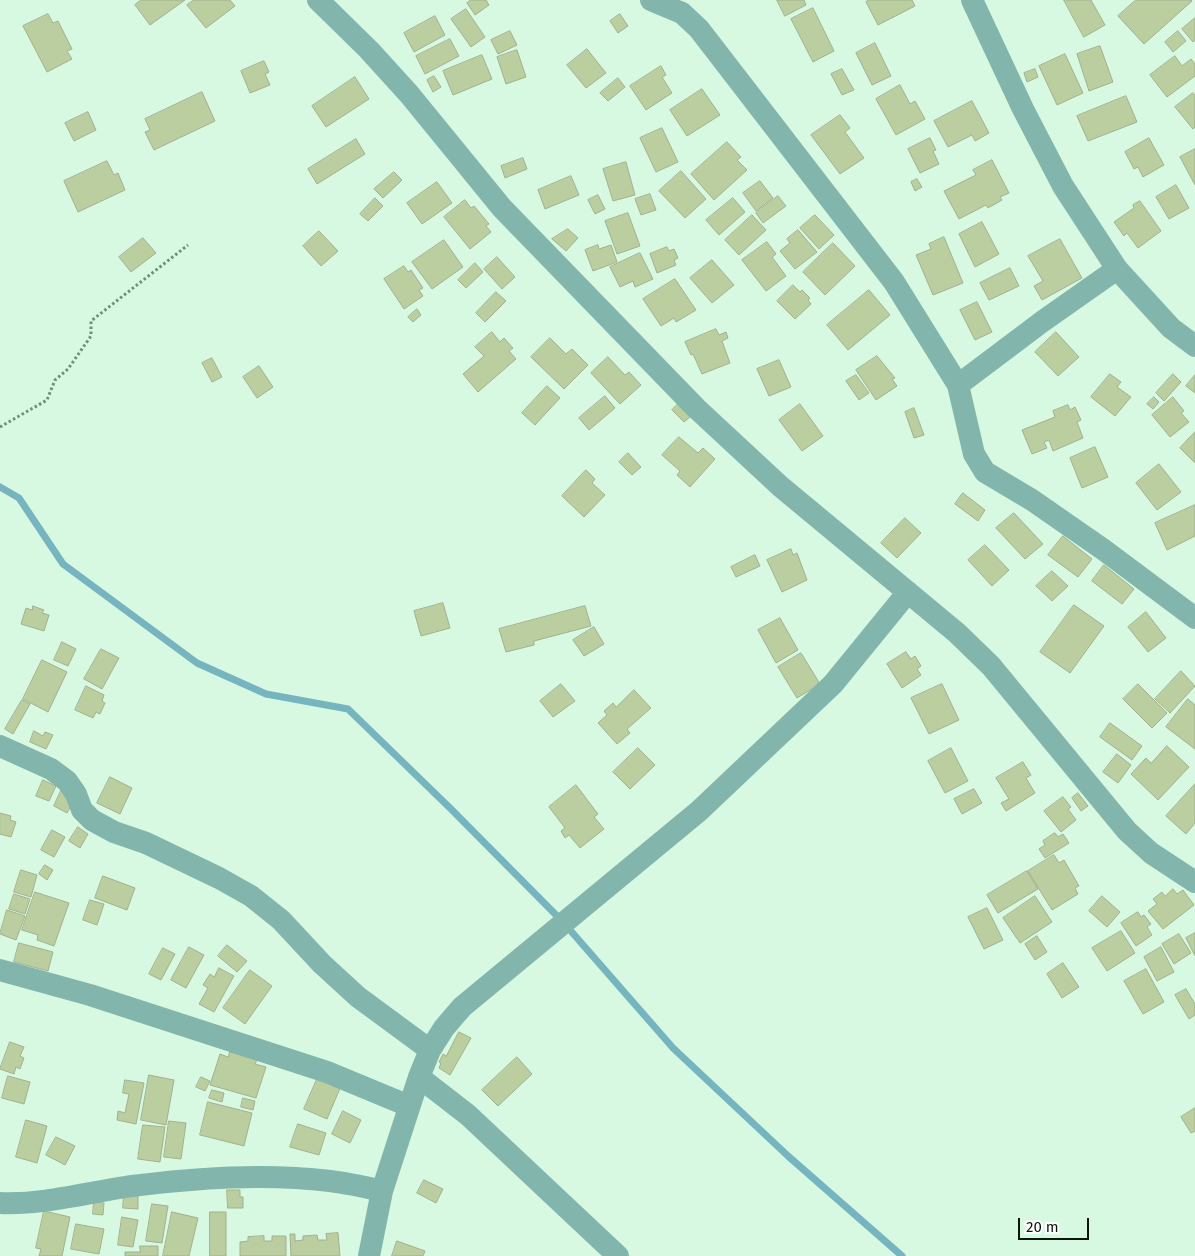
<!DOCTYPE html>
<style>
body{margin:0}
#map{position:relative;width:1195px;height:1256px;overflow:hidden;background:#d7f9e1;font-family:"Fira Sans",sans-serif}
canvas{display:block}
.scale{position:absolute;left:1018px;top:1218px;width:71px;height:22px;box-sizing:border-box;border:2px solid #0a160e;border-top:0;padding-left:6px;font-size:15px;line-height:18px;white-space:nowrap;color:#0a160e;-webkit-text-stroke:4px #fff;paint-order:stroke}
</style>
<div id="map">
<canvas width="1195" height="1256"></canvas>
<div class="scale">20 m</div>
</div>
<script>
const g = document.querySelector('canvas').getContext('2d');
g.lineJoin = 'round';
function strokePath(path, color, width, dash) {
  g.strokeStyle = color;
  g.lineWidth = width;
  g.lineCap = dash ? 'butt' : 'round';
  g.setLineDash(dash || []);
  g.stroke(path);
}
function fill(path, color) {
  g.fillStyle = color;
  g.fill(path, 'evenodd');
}
const stream = new Path2D(`
 M0,487L19,498L63,564L197,663L266,694L348,709L451,809L563,922L673,1048L788,1156L902,1256`);
const building = new Path2D(`
 M141,0H185L150,25L135,5Z
 M194,0H230L235,6L206,28L187,5Z
 M471,0H486L489,5L475,15L467,3Z
 M777,0H804L806,5L785,16Z
 M869,0H912L915,6L878,25L866,2Z
 M1064,0H1091L1105,25L1084,37Z
 M1136,0H1191L1192,1L1144,44L1118,16Z
 M813,8L834,51L813,62L791,19Z
 M466,9L485,37L471,47L451,19Z
 M48,14L53,23L58,21L72,49L67,51L72,59L47,72L23,26Z
 M620,14L628,26L618,33L610,21Z
 M435,16L445,35L414,52L404,33Z
 M1195,18V40L1193,42L1182,29Z
 M510,31L517,45L498,54L491,40Z
 M1178,31L1186,41L1173,52L1165,42Z
 M450,39L459,56L425,74L416,56Z
 M875,43L891,76L872,85L856,53Z
 M1100,46L1113,82L1089,91L1077,54Z
 M587,49L606,73L586,88L567,65Z
 M517,50L526,77L506,84L497,57Z
 M1065,54L1083,93L1057,105L1039,66Z
 M482,55L492,79L453,95L443,71Z
 M1175,56L1182,66L1191,59L1195,64V76L1167,97L1150,75Z
 M264,61L269,72L265,74L270,85L250,93L241,71Z
 M661,66L666,75L662,77L672,93L646,110L630,86Z
 M842,69L854,90L842,95L831,74Z
 M1035,69L1038,77L1027,82L1024,73Z
 M434,76L441,87L433,92L427,80Z
 M355,77L369,99L326,127L312,106Z
 M618,78L625,87L608,101L600,93Z
 M900,85L910,104L915,101L925,119L896,135L876,99Z
 M702,89L720,115L687,136L670,110Z
 M202,92L215,121L154,150L145,132L150,130L145,119Z
 M1193,93L1195,95V127L1193,129L1175,107Z
 M1126,96L1137,122L1088,141L1077,116Z
 M972,101L989,133L975,141L972,135L948,147L934,121Z
 M88,112L96,130L74,141L65,123Z
 M840,115L850,128L845,132L864,158L840,174L811,135Z
 M662,128L678,162L656,172L640,138Z
 M930,138L936,150L933,151L939,164L920,173L908,149Z
 M1149,138L1164,165L1143,177L1138,167L1134,169L1125,152Z
 M356,139L365,154L317,184L308,169Z
 M727,142L741,157L737,160L747,170L714,200L691,174Z
 M1195,149V185L1180,157Z
 M523,158L527,169L505,178L501,166Z
 M992,160L1009,193L1000,197L1002,200L988,208L986,205L959,219L944,191L976,175L973,170Z
 M107,161L114,175L118,173L125,190L78,212L64,181Z
 M626,162L635,195L613,201L603,169Z
 M681,171L706,199L685,218L659,191Z
 M394,172L402,180L383,198L374,189Z
 M571,176L579,195L545,209L538,190Z
 M917,179L922,187L915,191L911,182Z
 M760,181L773,198L756,211L743,193Z
 M437,182L452,203L422,224L407,203Z
 M1176,185L1189,208L1169,219L1156,197Z
 M650,194L656,210L641,215L635,199Z
 M598,195L605,209L595,214L588,200Z
 M778,196L786,206L763,223L756,213Z
 M375,198L383,206L368,221L360,214Z
 M733,198L745,212L719,235L706,220Z
 M465,200L471,208L474,206L489,224L486,226L491,232L470,249L444,217Z
 M1140,201L1161,231L1138,248L1127,233L1124,236L1114,222L1134,208L1133,205Z
 M628,213L640,246L617,254L605,221Z
 M752,215L766,230L739,255L725,240Z
 M815,215L834,235L819,249L800,228Z
 M982,222L999,254L975,267L959,234Z
 M568,229L578,238L566,251L552,239Z
 M798,230L817,252L795,269L780,251L790,243L787,239Z
 M319,231L338,251L321,266L303,246Z
 M944,237L963,283L933,295L916,255L931,249L929,244Z
 M143,238L156,253L131,272L119,257Z
 M1060,239L1082,278L1042,300L1034,286L1043,281L1028,256Z
 M444,240L463,267L432,289L412,262Z
 M767,242L776,254L772,257L786,276L766,291L742,260Z
 M833,243L855,266L825,295L803,272Z
 M598,245L599,249L611,245L617,262L593,271L585,250Z
 M667,247L669,251L674,249L678,258L674,260L676,265L657,273L650,254Z
 M640,253L653,279L635,287L633,281L620,287L610,267Z
 M497,257L515,277L502,289L484,269Z
 M712,260L734,285L712,303L690,278Z
 M475,263L483,272L466,288L458,280Z
 M404,266L408,272L411,270L423,288L419,290L423,296L404,309L384,279Z
 M1010,268L1019,286L989,300L980,283Z
 M675,279L696,310L676,322L674,318L661,326L643,299Z
 M793,285L800,292L802,290L810,298L808,300L811,304L795,319L777,301Z
 M869,290L890,315L848,350L827,325Z
 M496,292L506,301L485,322L476,313Z
 M977,302L992,332L975,340L960,310Z
 M417,309L421,315L413,322L408,317Z
 M716,329L719,335L726,332L728,338L722,341L730,363L702,374L693,354L691,355L685,342Z
 M492,332L500,342L504,338L513,348L509,351L516,359L478,392L463,374L484,356L475,347Z
 M1056,332L1079,357L1058,376L1035,352Z
 M550,338L566,354L572,349L588,365L564,389L531,357Z
 M877,356L895,378L892,379L897,386L876,400L856,370Z
 M608,357L625,375L629,372L641,385L620,404L591,373Z
 M212,358L222,377L212,382L202,363Z
 M779,360L791,387L769,396L757,369Z
 M259,366L273,387L257,398L243,377Z
 M1110,374L1121,382L1117,387L1131,397L1115,416L1091,397Z
 M1173,374L1181,382L1164,401L1156,393Z
 M856,375L869,393L859,400L846,381Z
 M1195,375V393L1186,386Z
 M547,386L560,398L535,425L522,413Z
 M605,396L615,408L589,430L579,418Z
 M1154,397L1159,402L1153,409L1147,404Z
 M1173,397L1184,411L1181,413L1189,422L1170,437L1152,415Z
 M678,404L690,417L684,422L672,410Z
 M800,404L823,436L802,451L779,420Z
 M1068,405L1070,410L1075,407L1081,420L1077,422L1083,438L1053,451L1049,440L1044,442L1047,448L1032,454L1022,430L1055,417L1053,411Z
 M914,408L924,435L914,438L905,412Z
 M1195,432V463L1180,448Z
 M679,437L698,453L703,448L715,459L690,487L677,475L680,471L662,455Z
 M1095,447L1108,477L1082,488L1070,458Z
 M628,453L641,467L632,475L619,462Z
 M1159,464L1181,492L1157,510L1136,483Z
 M586,470L595,479L592,483L605,495L584,517L562,496Z
 M963,493L985,510L978,521L955,504Z
 M1195,505V536L1167,550L1155,523Z
 M1014,513L1043,544L1025,559L996,528Z
 M905,518L921,533L897,558L881,543Z
 M1063,536L1092,559L1078,577L1048,555Z
 M985,545L1009,570L992,586L968,560Z
 M791,549L793,555L797,553L807,580L782,592L767,560Z
 M755,555L760,566L736,577L731,567Z
 M1104,565L1134,589L1122,604L1092,581Z
 M1052,571L1068,586L1052,601L1036,586Z
 M443,603L450,628L421,636L414,611Z
 M1074,605L1104,626L1070,673L1040,652Z
 M33,606L44,610L42,613L49,615L44,631L21,624L26,608L32,610Z
 M585,606L591,626L534,641V645L506,652L499,629Z
 M1146,612L1166,638L1148,652L1128,627Z
 M780,618L798,650L776,663L758,630Z
 M594,627L604,644L584,656L573,640Z
 M62,642L76,649L68,666L54,660Z
 M101,649L119,658L102,689L84,679Z
 M906,652L911,659L915,656L921,666L917,669L921,675L902,688L887,664Z
 M801,653L820,684L797,698L778,667Z
 M42,660L67,672L48,712L23,699Z
 M1181,671L1195,686L1170,713L1155,699Z
 M561,684L575,701L553,717L540,701Z
 M942,684L959,720L929,734L911,698Z
 M1138,684L1167,713L1152,728L1123,699Z
 M86,686L104,695L102,701L105,703L100,714L96,712L93,718L75,710Z
 M634,690L651,708L627,729L630,733L617,744L598,723L607,715L604,711L613,703L616,707Z
 M1188,699L1195,705V749L1166,727Z
 M22,700L30,704L13,734L5,729Z
 M1110,723L1142,746L1132,760L1100,737Z
 M34,731L43,736L45,732L53,735L46,749L30,742Z
 M1167,746L1189,767L1158,800L1131,774L1146,758L1151,763Z
 M638,748L655,765L630,789L613,772Z
 M951,748L968,781L945,793L928,761Z
 M1117,754L1131,765L1118,783L1103,772Z
 M1023,762L1031,775L1026,778L1035,793L1006,811L1001,803L1009,799L996,778Z
 M110,777L132,788L120,814L97,803Z
 M43,780L56,786L49,801L36,796Z
 M1195,784V823L1186,834L1166,816Z
 M576,785L598,814L594,817L604,829L580,848L569,835L565,838L561,831L565,828L549,807Z
 M974,789L982,803L962,814L954,799Z
 M61,791L75,798L67,813L54,806Z
 M1078,793L1088,806L1081,811L1072,798Z
 M1063,797L1071,807L1068,809L1076,820L1061,832L1044,811Z
 M0,813L11,816L10,820L16,822L11,837L0,834Z
 M78,827L88,834L80,848L69,841Z
 M52,830L65,837L54,857L41,850Z
 M1055,833L1058,837L1063,834L1069,843L1045,858L1039,849L1045,845L1043,841Z
 M1054,855L1059,863L1064,860L1079,886L1075,888L1078,894L1052,910L1028,871Z
 M45,865L53,870L47,880L39,874Z
 M21,870L37,875L31,897L14,892Z
 M1027,871L1038,889L998,913L987,895Z
 M103,876L135,888L127,910L95,898Z
 M1173,889L1177,894L1183,890L1194,905L1163,929L1148,911L1157,904L1153,899L1162,892L1165,896Z
 M35,892L69,903L54,946L37,940L38,935L22,930Z
 M14,894L30,899L25,914L9,909Z
 M1035,896L1052,922L1020,943L1003,918Z
 M1102,896L1120,912L1107,927L1089,911Z
 M90,900L104,904L97,925L83,920Z
 M987,908L1003,940L984,949L968,917Z
 M7,910L25,916L16,940L0,934Z
 M1138,912L1141,917L1144,915L1151,924L1147,927L1152,935L1136,946L1121,923Z
 M1121,931L1135,953L1107,971L1092,948Z
 M1195,933V956L1186,938Z
 M1179,934L1191,953L1174,964L1162,944Z
 M1037,936L1047,952L1035,960L1025,944Z
 M19,943L53,952L48,971L14,962Z
 M227,945L247,961L237,972L218,956Z
 M189,947L204,955L186,988L171,980Z
 M1161,947L1174,972L1157,981L1144,957Z
 M163,948L175,954L161,980L149,974Z
 M1063,963L1079,987L1062,998L1047,974Z
 M219,968L234,976L214,1012L199,1004L208,988L203,985L210,974L214,977Z
 M1146,969L1164,1002L1143,1014L1124,981Z
 M250,970L272,986L245,1024L223,1008Z
 M1186,989L1195,1004V1015L1189,1019L1175,995Z
 M459,1032L471,1038L450,1075L439,1068L441,1063L439,1062L443,1054L446,1056Z
 M10,1042L24,1047L20,1056L24,1058L20,1069L16,1067L14,1074L0,1069Z
 M230,1052L257,1060L255,1064L266,1067L256,1098L210,1085L220,1054L228,1057Z
 M517,1057L532,1074L498,1106L482,1090Z
 M149,1075L174,1080L166,1125L141,1120Z
 M8,1076L30,1082L24,1104L2,1098Z
 M201,1077L210,1081L205,1091L196,1087Z
 M318,1077L341,1086L327,1119L304,1109Z
 M125,1080L144,1083L136,1124L117,1120L118,1111L125,1113L129,1094L123,1093Z
 M212,1090L224,1093L222,1102L209,1098Z
 M243,1098L255,1101L253,1110L241,1107Z
 M208,1102L252,1113L244,1146L200,1135Z
 M1195,1108V1131L1191,1133L1181,1117Z
 M343,1111L361,1120L350,1143L332,1134Z
 M26,1120L47,1126L37,1163L16,1157Z
 M169,1121L186,1123L181,1159L164,1157Z
 M298,1124L326,1133L319,1155L290,1147Z
 M143,1125L165,1127L160,1162L138,1159Z
 M56,1137L75,1146L65,1165L46,1155Z
 M424,1180L443,1189L436,1203L417,1193Z
 M227,1190H240V1197H243V1208H228Z
 M124,1195L138,1196V1209L123,1208Z
 M94,1202L104,1203L103,1215L93,1214Z
 M152,1204L168,1206L162,1243L146,1241Z
 M44,1211L70,1217L62,1256H39L41,1249L36,1248Z
 M172,1212L198,1218L189,1256H163Z
 M210,1212H226V1256H210Z
 M122,1217L138,1220L133,1247L118,1245Z
 M76,1224L104,1229L99,1254L71,1249Z
 M338,1233L340,1256H291L290,1234H295V1241L303,1240V1236L317,1235L318,1240H327L326,1234Z
 M264,1236V1241H272V1236H286V1256H240V1242L248,1241V1237Z
 M397,1241L425,1251L423,1256H392Z
 M140,1246H158V1256H125V1252H140Z`);
const path = new Path2D(`
 M0,427L47,400L55,380L68,369L91,336V321L188,245`);
const minor = new Path2D(`
 M318,0L369,50L409,94L502,208L696,408L780,486L957,633L991,666L1127,831L1151,853L1195,882
 M651,0L682,13L699,29L894,282L958,385L974,454L985,472L1032,500L1104,550L1195,618
 M972,0L1023,109L1063,186L1117,269L1171,328L1195,346
 M958,385L1043,321L1117,269
 M0,746L51,769L67,781L76,794L82,810L92,820L114,832L146,843L219,878L251,896L281,920L322,964L358,997L430,1050
 M0,970L90,995L327,1072L409,1106
 M419,1077L468,1115L618,1256
 M0,1203C44,1205 89,1192 132,1186C197,1178 264,1173 330,1181C347,1183 365,1187 382,1191
 M369,1256L382,1191L419,1077L430,1050L444,1028L462,1007L699,811L833,684L908,592`);
strokePath(stream, '#76b4bf', 7);
fill(building, '#bacea0');
strokePath(building, '#a2b08f', 1);
strokePath(path, '#748c7b', 3, [2.5, 2.5]);
strokePath(minor, '#82b6ac', 22);
</script>
